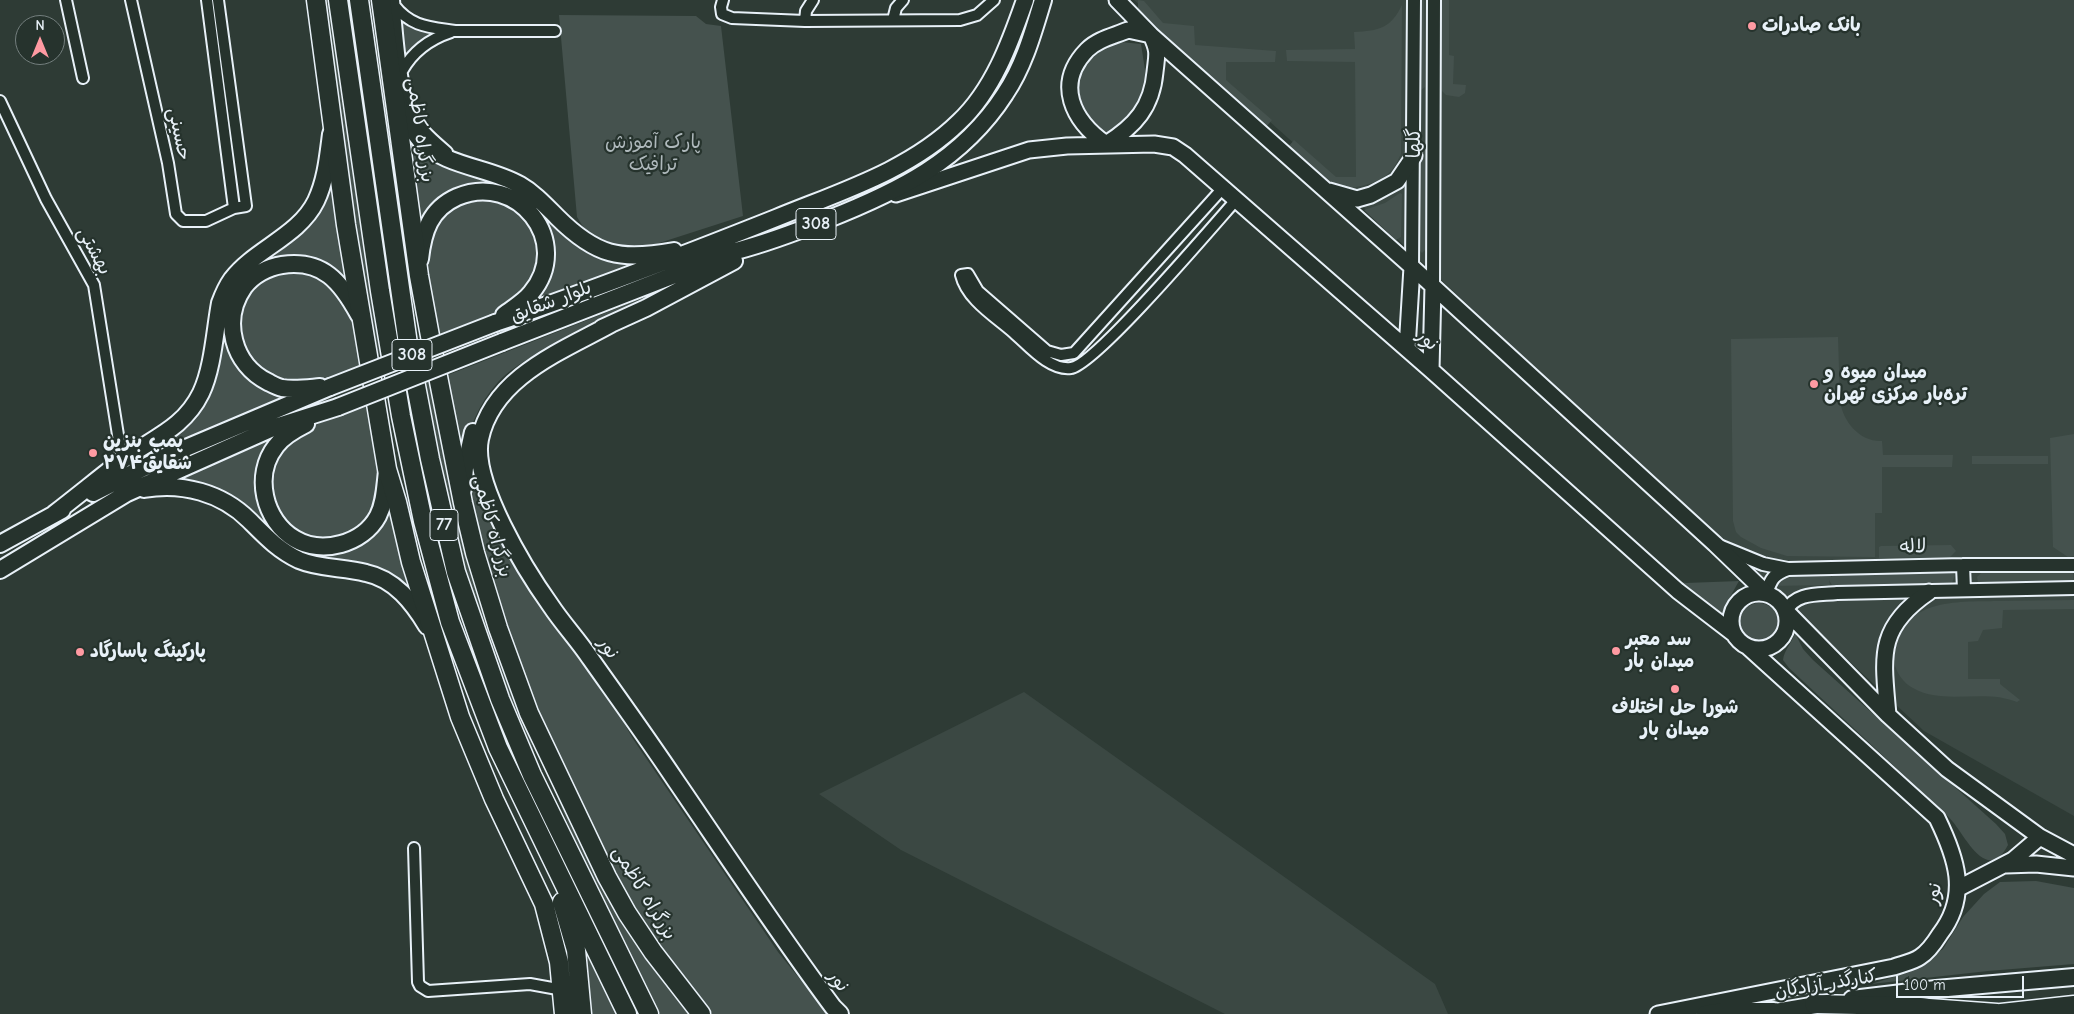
<!DOCTYPE html>
<meta charset="utf-8">
<style>
body{margin:0}
#map{position:relative;width:2074px;height:1014px;overflow:hidden;background:#2e3b35;font-family:"Comic Neue",sans-serif}
canvas{display:block}
.north{position:absolute;left:15px;top:15px;width:50px;height:50px;box-sizing:border-box;background:#26332d;border:1px solid #747f7e;border-radius:50%;rotate:0deg;font-size:14px;font-weight:700;line-height:20px;text-align:center;color:#e8f1f8}
.north::after{content:'';display:block;margin:auto;width:18px;height:22px;background:#ff9aa2;clip-path:polygon(50% 0,100% 100%,50% 72%,0 100%)}
.scale{position:absolute;left:1896px;top:976px;width:128px;height:22px;box-sizing:border-box;border:2px solid #e8f1f8;border-top:0;padding-left:6px;font-size:15px;line-height:18px;white-space:nowrap;color:#e8f1f8;-webkit-text-stroke:4px #26332d;paint-order:stroke}
</style>
<div id="map">
<canvas width="2074" height="1014"></canvas>
<div class="north">N</div>
<div class="scale">100 m</div>
</div>
<script>
const g = document.querySelector('canvas').getContext('2d');
g.lineJoin = 'round';
function fill(path, color) {
  g.fillStyle = color;
  g.fill(path, 'evenodd');
}
function strokePath(path, color, width, dash) {
  g.strokeStyle = color;
  g.lineWidth = width;
  g.lineCap = dash ? 'butt' : 'round';
  g.setLineDash(dash || []);
  g.stroke(path);
}
function drawText(font, color, halo, rows, align = 'center') {
  g.font = font + ' "Comic Neue","Playpen Sans Arabic",sans-serif';
  g.lineWidth = 4.5;
  g.setLineDash([]);
  g.textBaseline = 'middle';
  g.strokeStyle = halo;
  g.fillStyle = color;
  for (const [text, x, y, turn = 0] of rows) {
    g.save();
    g.translate(x, y);
    g.rotate((+turn || 0) * Math.PI / 180);
    g.textAlign = isNaN(turn) ? turn : align;
    if (halo) g.strokeText(text, 0, 0);
    g.fillText(text, 0, 0);
    g.restore();
  }
}
const built = new Path2D(`
 M1134,0H2074V816L1924,731L1317,164Z
 M1024,692L1435,984L1448,1014H1225L901,850L819,794Z`);
const green = new Path2D(`
 M321,0H331L372,297L382,354L371,358Z
 M1138,0L1144,1L1163,23L1194,26L1195,45L1276,51L1275,62H1226V80L1272,120L1266,127L1138,13Z
 M1418,0H1424L1425,87L1421,90L1419,89Z
 M1441,0H1449V55L1454,56L1453,84L1466,85L1465,93L1459,97L1446,95L1442,91Z
 M1402,5L1401,154C1397,162 1393,171 1385,176C1372,185 1348,192 1333,184C1317,176 1302,158 1289,146L1294,140L1336,177H1356L1355,62L1287,61L1286,50L1355,49L1354,32C1379,31 1391,28 1402,5Z
 M559,15L696,16L706,24L721,26L743,216L653,245H616L587,233L577,217Z
 M399,20L413,28L439,32C423,37 412,44 403,58Z
 M1121,42L1141,44L1147,83L1134,112L1106,136C1081,112 1062,74 1099,50C1105,46 1115,45 1121,42Z
 M404,123L414,142L518,188L574,240L651,258L519,309L534,297L544,224L482,186L419,234Z
 M1422,142L1426,146V249L1422,253L1418,249V145Z
 M332,167L348,284L324,264L244,279L231,351L298,394L139,456L171,436L216,355L237,282L290,238Z
 M1400,193L1402,194L1401,237L1396,240L1364,210L1385,203Z
 M470,198L509,203L528,219L540,249L532,282L508,306L491,315L436,335L425,267L426,239L448,207Z
 M301,269L330,281L351,313L361,366L319,381H280L255,367L240,343L238,313L245,296L257,282L270,274Z
 M699,276C661,294 622,313 583,332C554,346 520,359 498,382C478,404 469,429 463,457L443,377Z
 M1838,337L1840,401C1843,422 1860,442 1882,441L1883,455H1953L1952,467H1882V513H1875V557L1787,556L1761,548L1741,537L1736,532L1733,521L1731,339Z
 M432,381L542,782L512,711L466,580L422,384Z
 M508,383L475,461L633,739L778,952L828,1014H710L624,899L556,758L511,646L468,500L476,432Z
 M368,406L381,469V498L362,528L332,540L297,535L283,523L268,490L271,464L293,435L320,423Z
 M289,428L274,443L261,506L323,554C331,553 340,554 347,552C374,542 388,524 391,496L419,605L407,589L291,550L260,523L167,483Z
 M2074,434V556L2068,557L2053,547L2050,438Z
 M1972,456H2048V464H1972Z
 M1951,545L1956,551L1950,557L1879,558V547L1881,546Z
 M1950,571L1955,575L1952,583L1836,587L1832,585L1829,580L1830,585L1771,586C1787,573 1811,576 1831,575V577L1836,574Z
 M1982,572H2073L2074,583L1982,584L1978,582L1977,577Z
 M1670,579L1686,583L1739,581L1730,597L1724,620Z
 M2074,600V609L2003,610L2002,628L1983,630L1978,641L1968,642V679H2000V684L2020,700L2017,702C1984,688 1944,706 1913,688C1901,682 1892,666 1894,653C1903,598 1955,602 1998,601C2023,601 2049,600 2074,600Z
 M1740 622a19 19 0 1 1 38 0a19 19 0 1 1-38 0Z
 M1795,633L1803,649L1813,660L1996,824L2005,834L2008,845C1988,884 1966,838 1953,822C1948,816 1942,810 1936,805L1789,668L1783,660C1784,650 1792,643 1795,633Z
 M545,763L638,944L688,1014H660C617,932 575,850 545,763Z
 M2036,881L2074,888V964L1988,971L1871,984L1910,972L1943,949L1963,917L1984,894L2000,882Z
 M571,917L620,1014H589Z`);
const minor = new Path2D(`
 M66,0L83,78
 M131,0L168,163L176,214L183,221H206L234,208
 M207,0L234,208L246,206L218,0
 M394,0C397,31 400,89 413,115C421,130 434,141 447,152
 M723,0L721,7L722,14L732,18L805,21L960,20L977,15L994,0
 M394,5C411,27 429,27 455,31H555
 M893,20L896,8L903,0
 M805,21L806,11L813,0
 M402,71C413,51 430,39 451,32
 M0,101L46,199L94,285L122,460
 M1223,188L1074,353L1061,355L1047,351L978,291L968,274L961,275C967,300 996,317 1014,333C1029,346 1050,371 1071,368C1094,366 1213,226 1236,200
 M414,848L418,982L420,986L428,991L530,984L563,990`);
const tertiary = new Path2D(`
 M1412,267L1414,0
 M1433,286L1434,0
 M1719,546L1763,564L1788,569
 M1963,565L1964,590
 M1766,593C1771,580 1773,574 1788,569L1963,565H2074
 M1786,611C1796,592 1818,595 1837,593L2074,588`);
const secondary = new Path2D(`
 M1117,0L1151,35L1412,267L1715,544L1766,593
 M1128,30L1151,35C1159,52 1157,54 1155,72C1152,107 1135,126 1106,144C1073,121 1054,84 1087,50C1098,39 1114,36 1128,30Z
 M1329,191L1357,199L1371,195L1397,181L1414,156
 M896,194L1029,150L1067,146L1154,144L1173,147L1185,155L1431,370L1678,591L1734,634
 M1407,349L1412,267
 M1431,370L1433,286
 M1731 621a28 28 0 1 1 56 0a28 28 0 1 1-56 0Z
 M1786,611L1888,715L1947,769L2040,837L2074,855
 M1888,715C1883,657 1876,628 1929,592
 M2006,865L2036,864L2074,868
 M1959,888L2013,860L2040,837
 M1658,1014L1894,967C1902,964 1913,962 1920,957C1928,952 1935,942 1940,934C1970,895 1956,857 1937,818L1748,647`);
const primary = new Path2D(`
 M397,100C404,114 410,128 420,140C445,167 489,167 520,185C534,193 545,205 557,217C596,256 620,261 674,251
 M420,259C423,232 430,209 457,197C517,171 574,242 531,293C524,302 513,308 504,315
 M495,323C590,291 683,255 776,218C839,192 909,171 959,122C993,90 1010,43 1025,0
 M611,324C562,351 493,377 480,439C471,482 526,571 551,606C563,624 578,640 590,658C619,699 648,739 676,781C728,857 778,933 833,1007L840,1014
 M602,328L646,308L734,261
 M502,342L736,251C767,243 796,232 826,220C897,192 962,161 1005,94C1024,66 1033,33 1043,0
 M320,387C308,388 294,390 282,388C277,387 272,384 268,382C233,365 221,320 244,287C253,275 268,267 282,265C323,259 341,282 359,315
 M306,424C296,429 283,436 276,446C253,475 264,521 295,539C322,555 363,544 378,516C385,502 385,487 387,471
 M144,489C182,482 222,493 249,520C265,536 278,550 299,560C320,569 344,567 366,573C395,579 413,603 427,626
 M463,489L465,468L473,432
 M93,493L167,456L330,387
 M54,514C76,497 98,479 120,462C150,439 183,430 201,393C213,368 215,330 220,303C223,295 227,286 232,279C255,249 299,236 316,201C326,180 328,157 331,134
 M0,544L62,510
 M0,570L127,493L275,427L338,407
 M1852,999L1936,989L2074,977
 M1705,1014L1723,1011H1774
 M1764,1014L1828,1003`);
const trunk = new Path2D(`
 M316,0L346,225L387,469L397,502L411,562L460,717L494,799L544,904L559,962L564,1014
 M338,0L380,291L401,416L423,521L450,622L498,748L627,1014
 M359,0L408,344L430,459L456,572L500,699L532,775L649,1014
 M381,0L419,276L430,336L463,503L475,553L498,628L529,713L607,877L627,913L653,952L701,1014
 M562,902L576,950L582,1014
 M1814,1004L1902,1006L1997,1013
 M1992,1014L2074,1005`);
const primaryBridge = new Path2D(`
 M330,387L495,323
 M338,407L502,342`);
const markers = [
 [1752,26,5,"#ff9aa2"],
 [1814,384,5,"#ff9aa2"],
 [93,453,5,"#ff9aa2"],
 [1616,651,5,"#ff9aa2"],
 [80,652,5,"#ff9aa2"],
 [1675,689,5,"#ff9aa2"]
];
const shields = [
 [816,224,40],
 [412,355,40],
 [444,525,28]
];
const shieldNames = [
 ["308",816,224],
 ["308",412,355],
 ["77",444,525]
];
const poiNames = [
 ["بانک صادرات",1762,26],
 ["میدان میوه و",1824,373],
 ["تره‌بار مرکزی تهران",1824,395],
 ["پمپ بنزین",103,442],
 ["۲۷۴شقایق",103,464],
 ["سد معبر",1626,640],
 ["میدان بار",1626,662],
 ["پارکینگ پاسارگاد",90,652],
 ["شورا حل اختلاف",1675,708,"center"],
 ["میدان بار",1675,730,"center"]
];
const streetNames = [
 ["بزرگراه کاظمی",420,130,82],
 ["حسینی",179,134,78],
 ["گلها",1415,143,-90],
 ["بهشتی",94,251,62],
 ["بلوار شقایق",551,302,-21],
 ["نور",1427,340,41],
 ["بزرگراه کاظمی",492,526,75],
 ["لاله",1913,547,-1],
 ["نور",608,648,55],
 ["بزرگراه کاظمی",644,893,59],
 ["نور",1934,894,-80],
 ["نور",838,981,53],
 ["کنارگذر آزادگان",1826,984,-9]
];
const parkNames = [
 ["پارک آموزش",653,143],
 ["ترافیک",653,165]
];
fill(built, '#3b4843');
fill(green, '#45524e');
strokePath(minor, '#e8f1f8', 14);
strokePath(tertiary, '#e8f1f8', 16);
strokePath(secondary, '#e8f1f8', 19);
strokePath(primary, '#e8f1f8', 20);
strokePath(trunk, '#e8f1f8', 21);
strokePath(minor, '#26332d', 10);
strokePath(tertiary, '#26332d', 12);
strokePath(secondary, '#26332d', 15);
strokePath(primary, '#26332d', 16);
strokePath(trunk, '#26332d', 18);
strokePath(primaryBridge, '#e8f1f8', 20, []);
strokePath(primaryBridge, '#26332d', 16);
for (const [x, y, r, color] of markers) {
  const dot = new Path2D();
  dot.arc(x, y, r, 0, 2 * Math.PI);
  g.fillStyle = color;
  g.fill(dot);
  strokePath(dot, '#26332d', 2);
}
for (const [x, y, w] of shields) {
  const box = new Path2D();
  box.roundRect(x - w / 2, y - 15.5, w, 31, 4);
  g.fillStyle = '#26332d';
  g.fill(box);
  strokePath(box, '#e8f1f8', 1);
}
drawText('bold 18px', '#e8f1f8', null, shieldNames);
drawText('bold 19px', '#e8f1f8', '#26332d', poiNames, 'left');
drawText('19px', '#e8f1f8', '#26332d', streetNames);
drawText('19px', '#afb9bc', '#26332d', parkNames);
</script>
